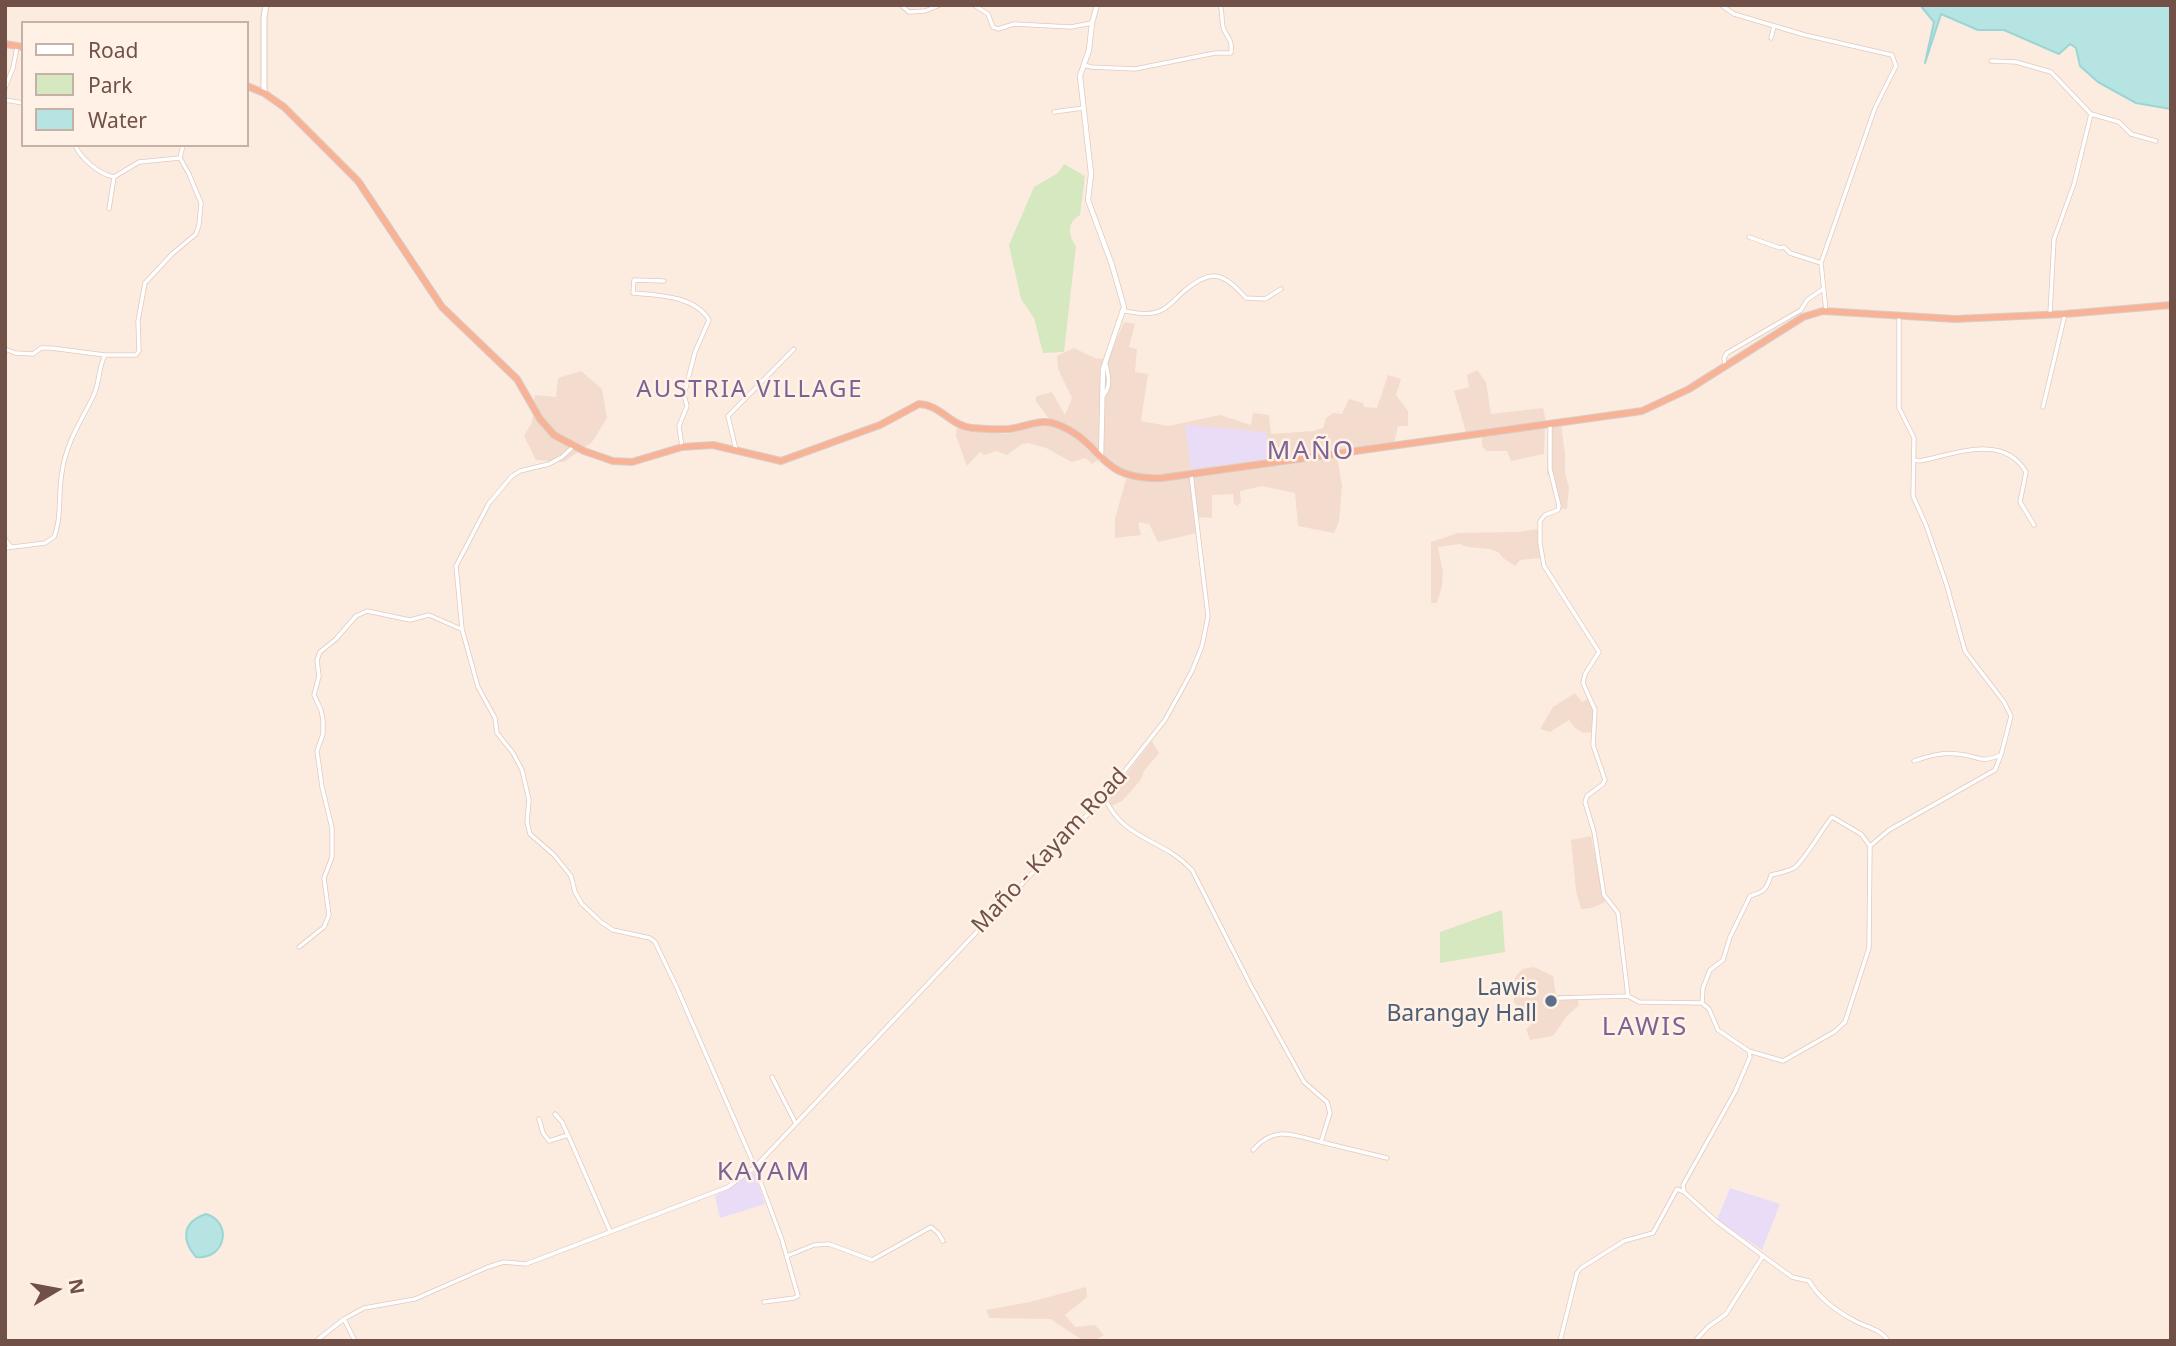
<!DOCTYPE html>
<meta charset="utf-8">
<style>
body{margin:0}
#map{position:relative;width:2176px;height:1346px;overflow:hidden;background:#fcecdf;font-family:"Noto Sans",sans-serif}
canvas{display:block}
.frame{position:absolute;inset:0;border:7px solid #715048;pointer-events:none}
.legend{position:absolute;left:21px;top:21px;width:228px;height:126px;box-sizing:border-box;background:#fff1e5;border:2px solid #c6b1a6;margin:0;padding:9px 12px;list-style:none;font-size:21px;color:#715048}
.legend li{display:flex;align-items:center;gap:14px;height:35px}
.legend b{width:35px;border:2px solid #c6b1a6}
.north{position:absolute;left:21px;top:1255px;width:70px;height:70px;-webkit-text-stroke:5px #fff1e5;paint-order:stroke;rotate:80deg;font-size:19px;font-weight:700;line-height:28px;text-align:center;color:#715048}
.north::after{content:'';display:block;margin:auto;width:24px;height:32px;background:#715048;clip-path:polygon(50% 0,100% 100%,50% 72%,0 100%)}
</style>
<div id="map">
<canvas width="2176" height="1346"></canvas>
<div class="frame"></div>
<ul class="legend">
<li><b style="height:9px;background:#fff"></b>Road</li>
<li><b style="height:19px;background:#d6e8bf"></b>Park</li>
<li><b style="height:19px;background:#b5e4e3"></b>Water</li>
</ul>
<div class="north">N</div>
</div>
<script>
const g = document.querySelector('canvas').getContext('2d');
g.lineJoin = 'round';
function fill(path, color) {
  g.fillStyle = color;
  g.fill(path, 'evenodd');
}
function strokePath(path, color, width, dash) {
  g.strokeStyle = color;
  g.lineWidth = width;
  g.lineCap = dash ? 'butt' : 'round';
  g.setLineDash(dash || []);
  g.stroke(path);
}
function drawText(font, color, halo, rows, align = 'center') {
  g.font = font + ' "Noto Sans",sans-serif';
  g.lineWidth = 5;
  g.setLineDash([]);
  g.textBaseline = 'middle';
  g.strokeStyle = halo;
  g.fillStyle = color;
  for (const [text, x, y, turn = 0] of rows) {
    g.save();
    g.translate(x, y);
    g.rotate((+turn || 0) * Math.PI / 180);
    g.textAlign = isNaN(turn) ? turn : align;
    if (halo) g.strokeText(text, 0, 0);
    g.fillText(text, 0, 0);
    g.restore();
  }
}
const residential = new Path2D(`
 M1124,322L1135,324L1129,347L1137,349L1135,372L1148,374L1141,421L1168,426L1220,415L1251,425L1253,413L1269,415L1271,434L1314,431L1323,428L1326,418L1333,413L1342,414L1349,399L1363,403L1364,407L1377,408L1388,375L1401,379L1396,395L1408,411V426H1398L1394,443L1179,474L1138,477L1103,459V383L1107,361Z
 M1074,348L1095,358L1104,359L1101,457L1083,438L1050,420L1035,400L1037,396L1052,392L1065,415L1072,398L1058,369L1057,356Z
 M1477,370L1486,382L1491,414L1543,408L1546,421L1466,432L1454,391L1469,387L1467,375Z
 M581,371L602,389L607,418L592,442L564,462L536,460L524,436L532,422L535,395L556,397L558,378Z
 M1041,425H1053L1075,437L1098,460L1092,464L1086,458L1072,462L1046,448L1028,443L1022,444L1007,455L996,451L984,455L980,452L967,466L956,436L957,426L965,431L1006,434Z
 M1561,425L1565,454V474L1569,487L1567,509L1559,508L1552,480L1547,474L1549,427Z
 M1545,426L1544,454L1511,461L1507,451H1486L1482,446V435Z
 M1337,456L1342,486L1339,522L1334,533L1298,526L1295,493L1262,486L1240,491L1241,502L1237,506L1234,504L1233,494L1212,495V518L1197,517L1194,476Z
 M1191,477L1192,504L1197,533L1158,542L1149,524L1138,522L1141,535L1115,538V519L1126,479L1156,481Z
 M1538,529L1540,558L1520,560L1515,566L1503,558L1498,552L1490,549L1468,547L1460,544L1438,547L1443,572L1442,586L1437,603H1431V542L1458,533L1518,532Z
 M1575,693L1582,702L1589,698L1594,711L1592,732L1583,733L1575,728L1569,720L1550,732L1540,729L1553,707Z
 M1152,741L1159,753L1144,771L1140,781L1122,801L1112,806L1107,799Z
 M1591,836L1605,902L1592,908L1581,909L1576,891L1571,840Z
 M1534,967L1553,976L1556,995H1577L1579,1005L1567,1016L1553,1036L1530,1040L1526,1029L1532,1024L1531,1015L1525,1008L1521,1011L1514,1002L1513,983L1517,974L1523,969Z
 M1086,1287L1087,1297L1065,1315L1075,1327L1095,1325L1104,1335L1094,1341H1084L1050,1319L989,1318L986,1310L1030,1302Z`);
const education = new Path2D(`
 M1185,425L1266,432L1270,458L1191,469Z
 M754,1172L765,1204L720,1218L715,1196Z
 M1730,1188L1780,1204L1762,1250L1717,1220Z`);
const green = new Path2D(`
 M1064,164L1085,176L1080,215C1067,222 1068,235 1076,246L1064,352L1043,353L1034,318L1021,299L1009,245L1034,187L1058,173Z
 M1502,910L1505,952L1440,963V932Z`);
const water = new Path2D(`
 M1920,5H2171V109L2136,103L2098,82L2080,66L2076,48L2070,44L2059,54L2004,30H1978L1941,14L1925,63L1934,22Z
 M206,1214C233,1222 226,1260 196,1257C181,1240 182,1222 206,1214Z`);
const minor = new Path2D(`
 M901,5L909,12L925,11L940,5
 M974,5L988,14L993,27L998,29L1014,24L1071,27L1092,23
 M1721,5L1734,14L1805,35L1892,55L1896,66L1875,108L1821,263L1790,253L1784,247L1780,248L1749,237
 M1771,38L1774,26
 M1991,61L2016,62L2051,72L2091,114L2119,122L2131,134L2156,141
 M1084,65L1091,67L1135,69L1215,53H1231C1232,39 1229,40 1224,30C1221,23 1223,13 1220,5
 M5,88L13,68L17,47
 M5,100L23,103
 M1054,112L1083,108
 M75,145C81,159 99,174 114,177L139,162L180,158
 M109,209L114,177
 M1821,263L1826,311
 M664,281L634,280L633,293C659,295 695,296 709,320L695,352L684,395L687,406L679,426L682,447
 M1124,311C1137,313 1150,316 1162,310C1170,306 1176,298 1183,292C1212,268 1222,272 1246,298L1265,299L1281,289
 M2050,314L2054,239L2074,184L2091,114
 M1899,317V408L1914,438L1913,496L1926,525L1947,586L1965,651L2004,702L2011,716L2001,755C1977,764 1981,756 1958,754C1942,752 1929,756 1914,761
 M5,349L15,353L33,354L41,348H51L105,355H136L139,351L138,321L145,283L172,254L196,234L199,225L201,203L189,174L180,158L183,145
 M1725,365L1724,358L1727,353L1801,310L1807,300L1823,289
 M1102,397C1111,388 1109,377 1106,365
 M2043,407L2065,314
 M1550,425V469L1559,506L1558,510L1545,515L1540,521V543L1544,566L1599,652L1585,674L1583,683L1595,710L1593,745L1605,780L1603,784L1587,796L1585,802L1594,832L1604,895L1618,913L1628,996L1639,1002L1702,1003L1709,1009L1718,1030L1749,1051L1750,1057L1735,1092L1683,1185L1684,1192L1716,1221L1763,1256L1792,1277L1809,1281C1819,1298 1838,1312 1855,1321C1866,1327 1883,1330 1888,1341
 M574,446L562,457L549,464L520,471L512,476L489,503L456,566L462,629L478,687L495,718L497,733L513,753L522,770L529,800L527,822L530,834L554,855L571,876L575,892L582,904L601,922L613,930L650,938L655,942L677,988L755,1167L782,1240L798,1296L794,1298L764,1302
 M736,450L728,416L794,349
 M1915,460L1920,461C1955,454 2004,433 2026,472L2020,502L2034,525
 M5,539L11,547
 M5,548L45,543L54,537C62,517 58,493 62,472C66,443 81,421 93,397C100,383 98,368 105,355
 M1104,797C1125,842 1161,837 1192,870L1251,986L1304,1082L1327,1102L1330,1113L1321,1142C1293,1135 1274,1125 1253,1150
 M299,947L324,927L329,915L324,878L332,857V828L322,787L317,751L323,734V720L321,710L314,695L319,676L317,660L320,652L336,639L356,616L367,611L410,620L429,615L461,629
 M1559,998L1628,996
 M1702,1003L1703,988L1710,970L1723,960L1730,937L1750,896C1764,892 1767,889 1771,875C1779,873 1787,872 1794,868C1804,861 1822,829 1832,817L1861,834L1870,846
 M1749,1051L1783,1061L1834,1032L1845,1022L1869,948L1870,846L1889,830L1995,770L2001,755
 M772,1077L795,1122
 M555,1114L562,1122L568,1135
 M539,1119L543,1133L549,1141L568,1135L610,1231
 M1321,1142L1387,1158
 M787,1256L814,1245L829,1244L872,1260L931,1227L938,1233L943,1241
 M344,1319L355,1341
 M316,1341L344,1319L364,1308L415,1299L488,1267L504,1262L526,1264L728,1187L755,1167L1104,797L1165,720L1192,671L1202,646L1208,616L1191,474
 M1560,1341L1577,1273L1581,1268L1624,1241L1653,1233L1677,1189L1684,1192
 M1695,1341L1708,1327L1726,1314L1763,1256`);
const tertiary = new Path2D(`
 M1097,5L1092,23L1089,50L1080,76L1091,174L1088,200L1112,265L1124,307L1103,369L1101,459`);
const secondary = new Path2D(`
 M264,93V17L266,5`);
const trunk = new Path2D(`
 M5,44L23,47
 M247,86L264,93L284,107L358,181L442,307L517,379L540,419L554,435L584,451L613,461L632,462L682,447L713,445L781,461L880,425L919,404C941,405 951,426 972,428C984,429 997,430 1009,429C1025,427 1041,418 1056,424C1105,442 1096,481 1162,478L1642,411L1689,389L1803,317L1823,311L1955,319L2065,314L2171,305`);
const markers = [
 [1551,1001,7,"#5c6f8a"]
];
const streetNames = [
 ["Maño - Kayam Road",1050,851,-47]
];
const serviceNames = [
 ["Lawis",1537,988],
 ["Barangay Hall",1537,1014]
];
const neighbourhoodNames = [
 ["AUSTRIA VILLAGE",750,390]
];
const quarterNames = [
 ["MAÑO",1311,452],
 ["LAWIS",1645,1028],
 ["KAYAM",764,1173]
];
fill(residential, '#f3dcce');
fill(education, '#e9dcf7');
fill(green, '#d6e8bf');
fill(water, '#b5e4e3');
strokePath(water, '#9bd6d5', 2);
strokePath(minor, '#e1c9bf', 5);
strokePath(tertiary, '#e1c9bf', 6);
strokePath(secondary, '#e6c9bc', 7);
strokePath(trunk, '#d7cecc', 8);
strokePath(minor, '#fff', 3.5);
strokePath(tertiary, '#fff', 4.5);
strokePath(secondary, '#fff', 5);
strokePath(trunk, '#f8b397', 6);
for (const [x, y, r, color] of markers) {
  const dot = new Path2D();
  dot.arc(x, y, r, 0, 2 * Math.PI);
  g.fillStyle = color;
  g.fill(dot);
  strokePath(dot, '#fff1e5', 2.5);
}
drawText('23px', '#715048', '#fff1e5', streetNames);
drawText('23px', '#4e5e75', '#fff1e5', serviceNames, 'right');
g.letterSpacing = '2px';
drawText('24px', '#7c6395', '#fff1e5', neighbourhoodNames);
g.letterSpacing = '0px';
g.letterSpacing = '2px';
drawText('26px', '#7c6395', '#fff1e5', quarterNames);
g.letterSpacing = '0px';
</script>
